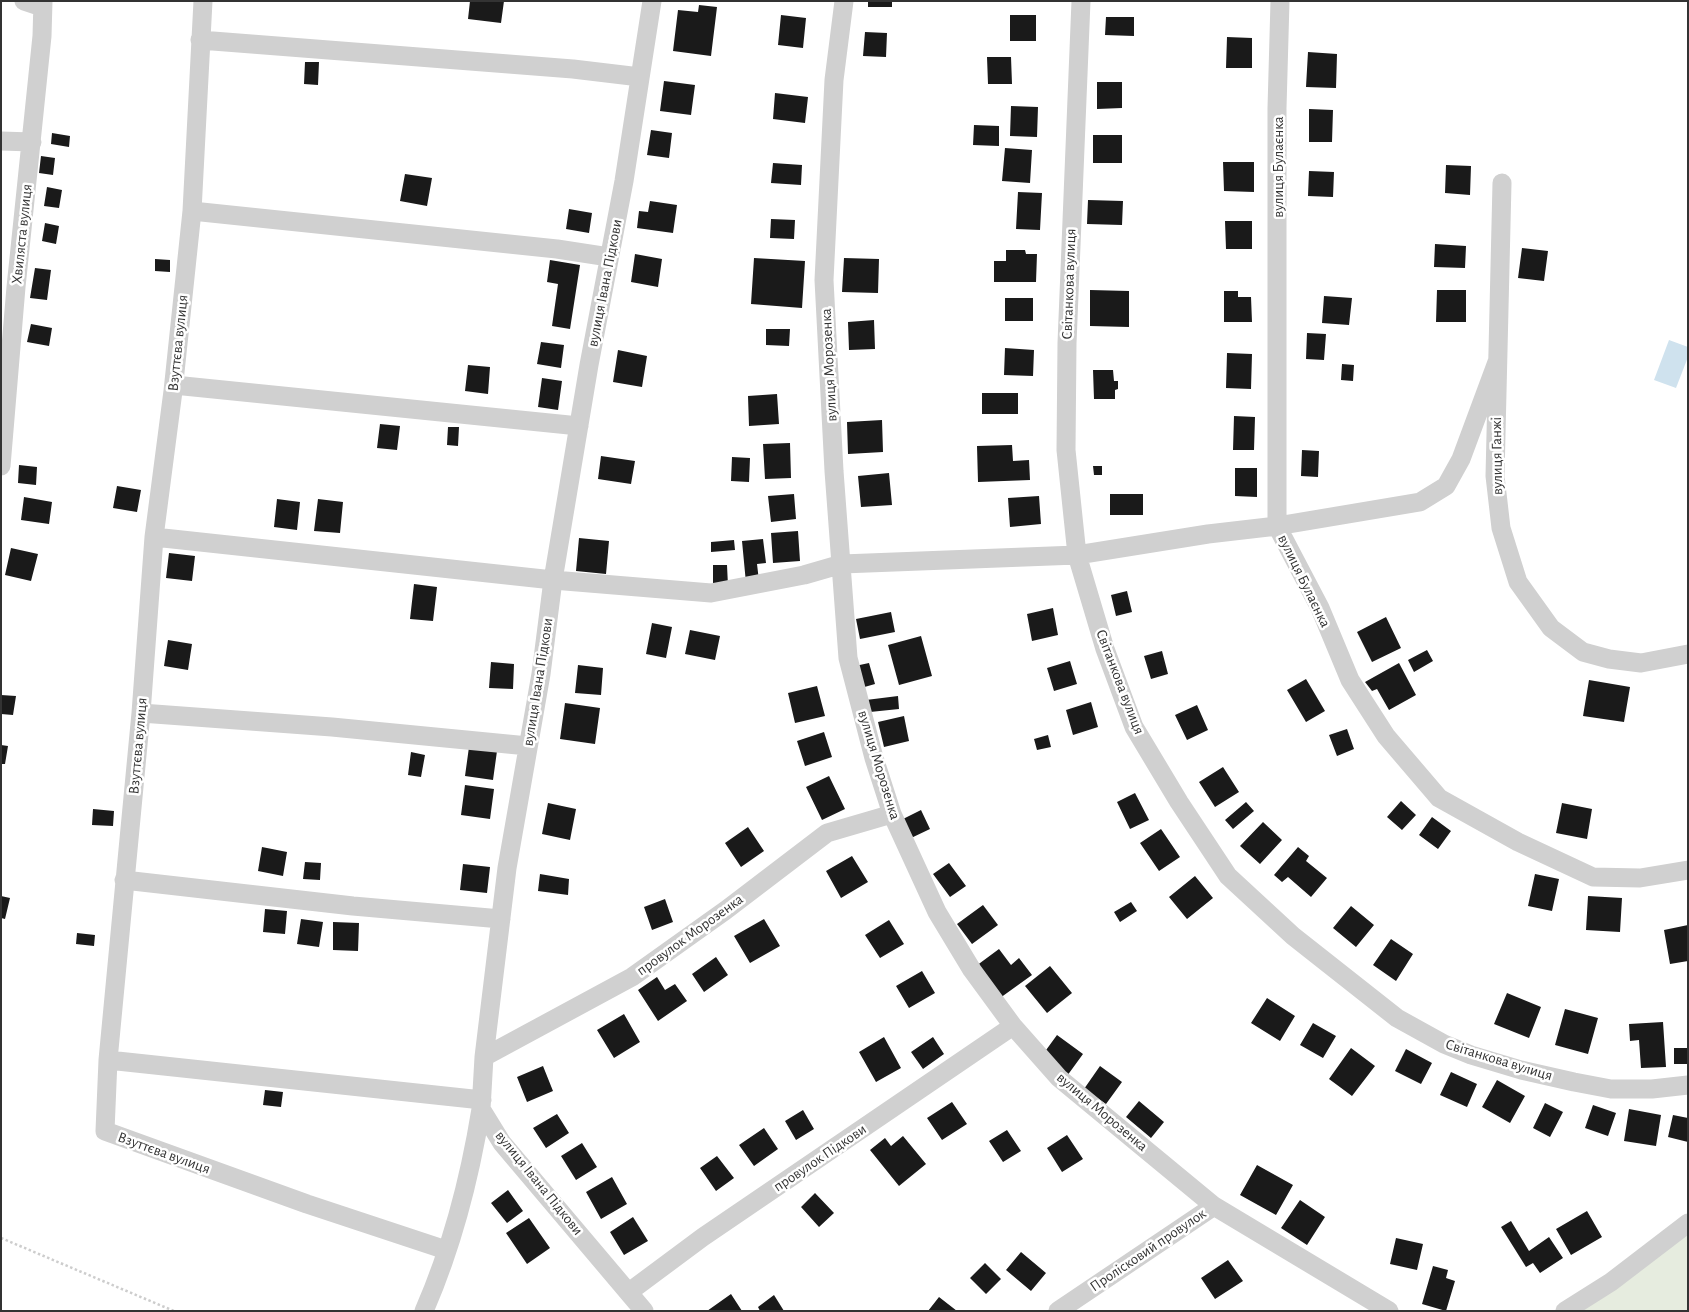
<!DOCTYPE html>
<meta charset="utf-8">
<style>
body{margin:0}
#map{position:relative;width:1689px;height:1312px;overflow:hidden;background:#fff;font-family:"Alegreya Sans",sans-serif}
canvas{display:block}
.frame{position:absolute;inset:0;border:2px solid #333;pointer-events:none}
</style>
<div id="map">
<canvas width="1689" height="1312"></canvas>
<div class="frame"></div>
</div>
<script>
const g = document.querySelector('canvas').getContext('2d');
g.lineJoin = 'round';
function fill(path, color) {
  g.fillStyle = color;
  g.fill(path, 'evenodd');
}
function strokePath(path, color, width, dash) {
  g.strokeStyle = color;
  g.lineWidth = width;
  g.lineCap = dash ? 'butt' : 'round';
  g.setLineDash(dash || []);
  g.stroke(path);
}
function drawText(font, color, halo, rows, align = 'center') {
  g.font = font + ' "Alegreya Sans",sans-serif';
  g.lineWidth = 5;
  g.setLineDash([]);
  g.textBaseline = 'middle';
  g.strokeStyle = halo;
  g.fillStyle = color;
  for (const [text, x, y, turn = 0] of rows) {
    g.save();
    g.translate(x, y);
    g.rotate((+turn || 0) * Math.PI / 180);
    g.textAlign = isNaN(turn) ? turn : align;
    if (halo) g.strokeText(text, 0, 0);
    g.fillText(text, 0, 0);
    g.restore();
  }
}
const green = new Path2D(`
 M1688,1223V1311H1565Z`);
const water = new Path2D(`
 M1669,340L1688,347V357L1676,388L1654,380Z`);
const building = new Path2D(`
 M470,1H504L501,23L468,19Z
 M868,1H892V7H868Z
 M699,5L717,7L711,56L673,51L678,10L698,12Z
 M781,15L806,18L803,48L778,45Z
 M1010,15H1036V41H1010Z
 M1106,17H1134V36L1105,35Z
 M865,32L887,33L886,57L863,56Z
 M1227,37L1252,38V68H1226Z
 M1308,52L1337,54L1336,88L1306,87Z
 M987,57H1011L1012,84H988Z
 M305,62H319L318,85L304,84Z
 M664,81L695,85L691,115L660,111Z
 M1097,82H1122V108L1097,109Z
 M775,93L808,97L805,123L773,119Z
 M1011,106L1038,107L1037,137L1010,136Z
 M1309,109L1333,110L1332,142H1309Z
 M974,125L999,126V146L973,145Z
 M651,130L672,133L669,158L647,155Z
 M52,133L70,136L69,147L51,144Z
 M1093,135H1122V163H1093Z
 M1005,148L1032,150L1030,183L1002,181Z
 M41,156L55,158L53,175L39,173Z
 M1223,162H1254V192L1224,191Z
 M773,163L802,165L801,185L771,183Z
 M1446,165L1471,166L1470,195L1445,193Z
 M1309,171L1334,172L1333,197L1308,196Z
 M405,174L432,178L427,206L400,201Z
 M47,187L62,190L59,208L44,206Z
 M1018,192L1042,193L1040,230L1016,229Z
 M1088,200L1123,201L1122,225L1087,224Z
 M650,201L677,205L673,233L637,228L639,211L648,212Z
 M569,209L592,213L589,233L566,229Z
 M771,219L795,220L794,239L770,238Z
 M1225,221H1252V249H1226Z
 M45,223L59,226L56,244L42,241Z
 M1435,244L1466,246L1465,268L1434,267Z
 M1522,248L1548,251L1544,281L1518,278Z
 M1006,250H1025L1026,254H1037L1036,282H994V261H1006Z
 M635,254L662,259L658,287L631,282Z
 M754,258L805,261L802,308L751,304Z
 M844,258L879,259L878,293L842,292Z
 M155,259L170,260V272L155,271Z
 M550,260L580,265L570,329L552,326L558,284L547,282Z
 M35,268L51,270L47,300L30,298Z
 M1090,290L1129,291V327L1090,326Z
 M1437,290H1466V322H1436Z
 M1224,291H1238V297H1251L1252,322H1224Z
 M1324,296L1352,298L1349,325L1322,323Z
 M1005,298H1033V321H1005Z
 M874,320L875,349L849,350L848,322Z
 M31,324L52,328L49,346L27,342Z
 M766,329H790L789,346L766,345Z
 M1307,333L1326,334L1324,360L1306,359Z
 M541,342L564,345L561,368L537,364Z
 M1005,348L1034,350L1033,376L1004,375Z
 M618,350L647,356L642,387L613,382Z
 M1227,353L1252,354L1251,389L1226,388Z
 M1342,364L1354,365L1353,381L1341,380Z
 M468,365L490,367L488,394L465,391Z
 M1093,370H1113L1114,381H1118V389L1115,390V399H1094Z
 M542,378L562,381L558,410L538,407Z
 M982,393H1018V414H982Z
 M777,394L779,424L749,426L748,396Z
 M1234,416L1255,417L1254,450H1233Z
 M882,420L883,452L848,454L847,422Z
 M380,424L400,426L397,450L377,448Z
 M448,427H459L458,446L447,445Z
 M790,443L791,478L765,479L763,444Z
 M1012,445L1013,461L1029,460L1030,480L978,482L977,446Z
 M1302,450L1319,451L1318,477L1301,476Z
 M601,456L635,461L631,484L598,479Z
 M732,457L750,458L749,482L731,481Z
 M19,465L37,467L36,485L18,483Z
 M1093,466H1102V475H1094Z
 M1235,468H1257V497L1235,496Z
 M889,473L892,505L861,507L858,476Z
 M117,486L141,490L137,512L113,508Z
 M794,494L796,519L771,522L768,496Z
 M1110,494H1143V515H1110Z
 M1039,496L1041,524L1010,527L1008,498Z
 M24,497L52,502L49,524L21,520Z
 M277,499L300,502L297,530L274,527Z
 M318,499L343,502L340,533L314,531Z
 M798,531L800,561L773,563L771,533Z
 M579,538L609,541L606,574L576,571Z
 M763,539L766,563L757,564L759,581L746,583L742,541Z
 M734,540L735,550L711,552V542Z
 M11,548L38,554L31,581L5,575Z
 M169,553L195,556L192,581L166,578Z
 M713,565H727L728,586H713Z
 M414,584L437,587L433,621L410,619Z
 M1127,591L1132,612L1116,616L1111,595Z
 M1053,608L1058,635L1032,641L1027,614Z
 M891,612L895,632L860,639L856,619Z
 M1386,617L1401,648L1372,662L1357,632Z
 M652,623L672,627L666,658L646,654Z
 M690,630L720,636L715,660L685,654Z
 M921,636L932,676L899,685L888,645Z
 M168,640L192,644L188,670L164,666Z
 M1427,650L1433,661L1414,672L1408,660Z
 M1162,651L1168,674L1151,679L1144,656Z
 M1070,661L1077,684L1054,691L1047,668Z
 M491,662L514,664L513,689L489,688Z
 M869,663L875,684L861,688L855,666Z
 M1399,663L1416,695L1389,710L1377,689L1372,691L1365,682Z
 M578,665L603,668L601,695L575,693Z
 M1306,679L1325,711L1306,722L1287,690Z
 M1589,680L1630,687L1624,722L1583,716Z
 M817,686L825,716L795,723L788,693Z
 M1,695L16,696L13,715L1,714Z
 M898,696L899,709L870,712L866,700Z
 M1091,702L1098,727L1073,735L1066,710Z
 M565,703L600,708L595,744L560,739Z
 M1197,705L1208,730L1187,740L1175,715Z
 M904,716L909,741L884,747L878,722Z
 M1347,729L1354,749L1337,756L1329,735Z
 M824,732L832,757L805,766L797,741Z
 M1048,735L1051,747L1037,750L1034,739Z
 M1,745L8,746L5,764H1Z
 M469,747L497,751L493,780L465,776Z
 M411,752L425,755L421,777L408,775Z
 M1223,767L1239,792L1215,807L1199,782Z
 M829,776L845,809L822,820L806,787Z
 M465,785L494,789L490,819L461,815Z
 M1135,793L1149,820L1130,829L1117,802Z
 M1401,801L1416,815L1402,830L1387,817Z
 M1246,802L1254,811L1233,829L1225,820Z
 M548,803L576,809L570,840L542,834Z
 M1562,803L1592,809L1587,839L1556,833Z
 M93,809L114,811L113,826L92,825Z
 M921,810L930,829L909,839L899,821Z
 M1432,817L1451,831L1438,849L1419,835Z
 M1263,822L1282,840L1260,864L1240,846Z
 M748,827L764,851L741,867L725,843Z
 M1161,829L1180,857L1159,871L1140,843Z
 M262,847L287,852L283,876L258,871Z
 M1298,847L1309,856L1306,861L1327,878L1311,897L1288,877L1282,882L1274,875Z
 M852,856L868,882L841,898L826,871Z
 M305,862L321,863L320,880L303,879Z
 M949,863L966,886L950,897L933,874Z
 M463,864L490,867L487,893L460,890Z
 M540,874L569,879L568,895L538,891Z
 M1535,874L1559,879L1552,911L1528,906Z
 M1195,876L1213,898L1187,919L1169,897Z
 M1,896L10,898L5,919L1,918Z
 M1588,896L1622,898L1620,932L1586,930Z
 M665,899L673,922L652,930L644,907Z
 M1131,902L1137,911L1120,922L1114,912Z
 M983,905L998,925L972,944L957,924Z
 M1351,906L1374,925L1356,947L1333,928Z
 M265,909L287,911L285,934L263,932Z
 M301,919L323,922L319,947L297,944Z
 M764,919L780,946L750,963L734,936Z
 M889,920L904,944L880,958L865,935Z
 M333,922L359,923L358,951L333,950Z
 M1688,925V961L1670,964L1664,930Z
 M77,933L95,935L94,946L76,944Z
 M1391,939L1413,954L1396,981L1373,965Z
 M999,949L1011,965L1019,958L1032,975L1000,998L976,966Z
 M716,957L728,975L704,992L692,974Z
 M1050,966L1072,993L1047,1013L1025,986Z
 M922,971L935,993L909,1008L896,986Z
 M657,977L665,990L675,984L687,1001L658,1021L638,990Z
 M1507,993L1541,1007L1529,1038L1494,1024Z
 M1267,998L1295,1016L1280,1041L1251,1023Z
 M1565,1009L1598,1018L1588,1054L1555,1045Z
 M624,1014L640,1042L614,1058L597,1030Z
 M1663,1022L1666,1067L1641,1068L1639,1040L1630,1041L1629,1024Z
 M1313,1023L1336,1036L1323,1058L1300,1045Z
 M1057,1035L1083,1054L1067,1076L1041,1057Z
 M884,1037L901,1068L876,1082L859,1052Z
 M933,1037L944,1054L923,1069L911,1052Z
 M1351,1048L1375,1066L1352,1096L1329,1079Z
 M1674,1048H1688V1064H1674Z
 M1406,1049L1432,1063L1421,1084L1395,1071Z
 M543,1066L553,1091L527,1102L517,1077Z
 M1100,1066L1122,1082L1106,1104L1084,1089Z
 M1451,1072L1477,1084L1467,1107L1440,1095Z
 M1497,1080L1525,1096L1510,1123L1482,1107Z
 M265,1090L283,1092L281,1107L263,1105Z
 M1139,1101L1164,1122L1151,1138L1126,1117Z
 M952,1102L967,1124L942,1140L927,1118Z
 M1545,1103L1563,1112L1550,1137L1533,1128Z
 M1593,1105L1616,1113L1608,1136L1585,1128Z
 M1629,1109L1661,1115L1656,1146L1624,1141Z
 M803,1110L814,1129L796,1140L785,1121Z
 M557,1114L569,1133L546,1148L533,1128Z
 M1673,1115L1688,1118V1142L1668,1137Z
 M764,1128L778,1149L754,1166L739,1145Z
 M1007,1130L1021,1151L1003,1162L989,1141Z
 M1067,1135L1083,1159L1062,1172L1047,1148Z
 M903,1136L926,1164L899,1186L870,1150L885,1138L891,1146Z
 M582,1143L597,1167L576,1180L561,1156Z
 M717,1156L734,1178L716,1191L700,1168Z
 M1257,1165L1293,1185L1276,1215L1240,1195Z
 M612,1177L627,1204L601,1219L586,1192Z
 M508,1190L523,1211L507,1223L491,1203Z
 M815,1193L834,1213L819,1227L801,1207Z
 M1300,1200L1325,1217L1307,1245L1281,1228Z
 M1587,1211L1602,1237L1571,1255L1556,1229Z
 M633,1217L648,1241L624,1255L610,1232Z
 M529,1218L550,1248L527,1264L506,1233Z
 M1511,1221L1529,1251L1549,1237L1563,1258L1540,1273L1533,1263L1526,1267L1501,1227Z
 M1396,1238L1423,1244L1417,1270L1390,1264Z
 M1021,1252L1046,1273L1031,1291L1006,1270Z
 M1228,1260L1243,1281L1215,1299L1201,1278Z
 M985,1263L1001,1279L986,1294L970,1278Z
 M1433,1266L1448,1270L1446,1278L1455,1281L1446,1311L1422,1304Z
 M731,1294L742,1311H707Z
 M774,1295L784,1311H760L758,1307Z
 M939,1297L957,1311H928Z`);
const path = new Path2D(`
 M1,1238L174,1311`);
const minor = new Path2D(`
 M24,1L42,7
 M203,1L192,211L173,391L154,537L141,713L108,1060L105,1131L307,1204L446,1250
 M844,1L834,80L824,280L834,471L848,658L874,758L892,814L937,912L972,970L1013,1026L1059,1078L1214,1206L1389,1311
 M1081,1L1067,343L1066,450L1077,555L1105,649L1134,727L1179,802L1228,876L1293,936L1397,1018L1444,1044L1471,1055L1521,1070L1574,1082L1611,1089H1652L1688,1085
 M1280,1L1277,108V526L1320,608L1350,680L1386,736L1439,798L1518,842L1593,877L1640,878L1688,870
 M200,40L573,69L640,77
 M1,141L32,142
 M1502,183L1495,476L1501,528L1518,582L1551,628L1583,652L1609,659L1641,663L1688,654
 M192,211L557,249L609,257
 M174,385L579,426
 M1,466L16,287L42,36L43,1
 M154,537L553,580L711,593L804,575L842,564L1077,555L1208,534L1277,526L1420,502L1446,486L1461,459L1497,362
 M141,713L332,727L528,746
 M124,880L353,906L501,919
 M484,1057L632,977L726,910L827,833L892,814
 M108,1060L482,1100
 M629,1292L703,1237L1013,1026
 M424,1311C452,1247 470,1177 481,1109
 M644,1311L502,1143L481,1109L484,1057L507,868L541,674L553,580L589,365L624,181L652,1
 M1058,1311L1214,1206
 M1565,1311L1611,1282L1688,1223`);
const streetNames = [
 ["вулиця Булаєнка",1278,167,-90],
 ["Хвиляста вулиця",22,234,-84],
 ["вулиця Івана Підкови",605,283,-79],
 ["Світанкова вулиця",1069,284,-88],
 ["Взуттєва вулиця",178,343,-84],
 ["вулиця Морозенка",829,365,-93],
 ["вулиця Ганжі",1497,456,-91],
 ["вулиця Булаєнка",1304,581,64],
 ["вулиця Івана Підкови",538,682,-81],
 ["Світанкова вулиця",1120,682,69],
 ["Взуттєва вулиця",138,746,-85],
 ["вулиця Морозенка",879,765,73],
 ["провулок Морозенка",690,935,-36],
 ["Світанкова вулиця",1499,1060,17],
 ["вулиця Морозенка",1102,1112,40],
 ["Взуттєва вулиця",164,1153,20],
 ["провулок Підкови",820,1158,-34],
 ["вулиця Івана Підкови",539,1183,51],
 ["Пролісковий провулок",1148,1250,-34]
];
fill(green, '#e6ecdf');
fill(water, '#cfe2ee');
fill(building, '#1a1a1a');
strokePath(path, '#cdcdcd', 2.5, [2.5, 2.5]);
strokePath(minor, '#d0d0d0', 19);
drawText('15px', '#333', '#fff', streetNames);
</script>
